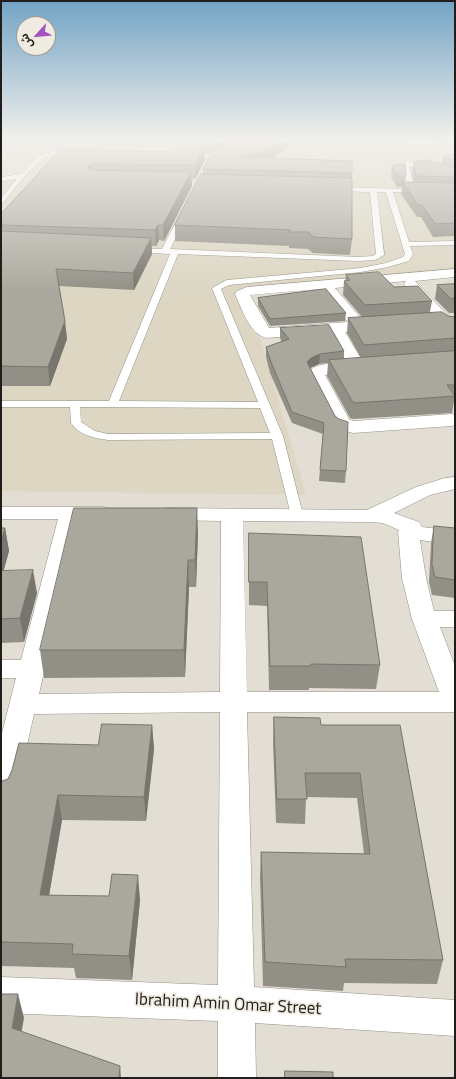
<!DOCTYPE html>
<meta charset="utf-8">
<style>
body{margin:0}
#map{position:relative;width:456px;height:1079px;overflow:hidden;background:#e2ded3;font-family:"Titillium Web","Noto Sans Arabic",sans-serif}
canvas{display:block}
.frame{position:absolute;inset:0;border:2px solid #201e1a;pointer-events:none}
.north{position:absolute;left:16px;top:16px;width:40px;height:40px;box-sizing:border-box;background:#f0ebe0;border:1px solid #9d9991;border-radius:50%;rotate:243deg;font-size:11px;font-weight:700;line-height:16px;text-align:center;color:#201e1a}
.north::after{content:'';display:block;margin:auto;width:14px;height:18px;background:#a552c1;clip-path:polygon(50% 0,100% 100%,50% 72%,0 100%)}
</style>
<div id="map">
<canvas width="456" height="1079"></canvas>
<div class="frame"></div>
<div class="north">ش</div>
</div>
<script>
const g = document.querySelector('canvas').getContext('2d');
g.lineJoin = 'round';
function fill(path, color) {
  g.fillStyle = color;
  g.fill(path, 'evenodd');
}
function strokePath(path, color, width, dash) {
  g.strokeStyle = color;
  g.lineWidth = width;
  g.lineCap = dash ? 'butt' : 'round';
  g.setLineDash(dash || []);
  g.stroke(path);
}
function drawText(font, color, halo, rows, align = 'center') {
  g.font = font + ' "Titillium Web",sans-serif';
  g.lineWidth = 3.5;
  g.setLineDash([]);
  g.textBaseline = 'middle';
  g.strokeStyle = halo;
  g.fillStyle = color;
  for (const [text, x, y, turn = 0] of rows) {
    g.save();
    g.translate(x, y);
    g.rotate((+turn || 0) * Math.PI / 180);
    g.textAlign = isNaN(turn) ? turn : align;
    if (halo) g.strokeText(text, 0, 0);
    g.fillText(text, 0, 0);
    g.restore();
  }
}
const built = new Path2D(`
 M1,141H385L423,145L455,154V270L247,292L306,495L1,491Z`);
const service = new Path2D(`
 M225,141H231L222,157L188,158L185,156L188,154H218Z
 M53,151H74L77,153L74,155C67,155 59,153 52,155C35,159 14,190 3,203L1,204V198L17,179L1,181V177L21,174L39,156Z
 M407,161L455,173V177L410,166L413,189L455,190V194L393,192L409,242L455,241V245L410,246L413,254L409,261L388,267L361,272L229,285L221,289L283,436L303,515L301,518H293L291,515L272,439L108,440C94,438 79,435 71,423L70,407H1V401H109L170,254L135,252L131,250L135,248L162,249L180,214H183L187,216L170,249L358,257L373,256L376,254L370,192L335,191L332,189L335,187L406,189L404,163ZM377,192H386L405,254L403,257L386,263L361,268L227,280L212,288L258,402L119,401L178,254L358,261L375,260L384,255ZM80,407L260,408L270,433L108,434L95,431L81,422Z`);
const minor = new Path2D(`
 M455,269V277L415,281L455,323V337L449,335L406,287L404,284L406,281L335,288L363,321L377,320L382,322L385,325L382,328L345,332L366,367L364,371L325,375L349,419L353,421L452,414L455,415V425L452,426L353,433L339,429L335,426L308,373C315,362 334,364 346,363L330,333L266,338C249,333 242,309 235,294L237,291L247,287ZM321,289L348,322L269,328L250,295Z
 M455,477V489L430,495L394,513L419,522L422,527L455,531V545L420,540L426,578L434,611H455V627H440L455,666V712H247L254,987L455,1000V1036L255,1023L256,1078H218V1021L1,1013V977L218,985L220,712L34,714L16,794L12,803L1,806V737L16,678H1V660H21L58,519H1V507H104L111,509L115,513L111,517L104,519H79L39,694L220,692L221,521L168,520L160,519L157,514L160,509L168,508L367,510L416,487L445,478ZM243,521L371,522L383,523L399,530L398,532L402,578L412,619L439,692H247Z`);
const secondary = new Path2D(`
 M437,141H455V146L439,143Z`);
const wall = new Path2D(`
 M194,141H223L221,146H223L226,141H294L273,158L352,173V239L350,255L313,253L308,249L289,248V246L175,241V225L203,174V169L211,153H204L205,160L195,179H191L192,186L164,241L159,240L156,246H152V254L134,290L59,286L67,339L50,386H1V214L61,149L174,152L194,147Z
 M455,154V238L454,236L433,237L421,217H417L401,194L402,187H397L391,177L392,166L406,176L405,182H414L412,173L414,162L442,163L443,157Z
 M346,275L394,287L432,301L430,312L448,316L455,317V401H454L452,413L353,419L350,418L327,376L328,363L319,364L310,368L346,471L345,483L319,481L323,434L292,423L270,373L266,357V347L282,342L280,338V328L344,351V359L361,358L347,333L348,318L362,317L343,295L344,281H345Z
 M455,284V313H449L435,299L437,285Z
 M258,298L346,313L345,321L270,326L258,306Z
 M434,526L455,528V598L432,595L429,582L431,543Z
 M1,528H5L9,551L3,571L37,593L24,642L1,643Z
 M198,533L196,587H189L185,677L44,678L40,650Z
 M249,533L380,665L376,689L309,688V690H269L267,606L249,605Z
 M274,717L321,725H400L443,960L437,984L344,983L343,991L263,986L260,877L261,852L364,854L357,798L306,797L305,824L276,823L273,742Z
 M152,725L154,749L146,821L62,820L49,895L140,900L132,980L76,978L74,968L1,966V787L98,745Z`);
const shadedWall = new Path2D(`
 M217,141H223L217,154Z
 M280,141H294L270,161L241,157Z
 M204,147L205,160L195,179V165Z
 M92,164L93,178L87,166Z
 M191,172L192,186L164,241L163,225Z
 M158,225L159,240L156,246L155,230Z
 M151,238L152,254L134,290L133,273Z
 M65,321L67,339L50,386L48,367Z
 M320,354L319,364L310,368L307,362L311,358Z
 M197,508L198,533L196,587L195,560Z
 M5,528L9,551L1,581V542Z
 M188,560L189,587L185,677L184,650Z
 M33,570L37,593L24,642L20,618Z
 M152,725L154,749L146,821L144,797Z
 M58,795L62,820L45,919L40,895Z
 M138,875L140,900L132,980L129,956Z
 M18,994L24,1018L18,1052L12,1028Z
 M120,1066L121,1078H119Z`);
const building = new Path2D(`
 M226,141H280L270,149L241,157L352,161V173L203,169L214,148L223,146Z
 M183,146L204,147L195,165L92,164L87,166L92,170L191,172L163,225H158L155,230L1,225V214L61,149L174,152Z
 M455,154V160L443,157Z
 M426,160L455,167V177L416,176L414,162Z
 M405,164L406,176H398L392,166Z
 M201,174L352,178V239L313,237L309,232H289L290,230L175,225Z
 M403,182L455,183V223L435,224L422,205H418Z
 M1,231L151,238L133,273L56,269L65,321L48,367L1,366Z
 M379,272L394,287L418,286L432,301L365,305L344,281L350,280L346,275Z
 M455,284V298L451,299L437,285Z
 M326,289L346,313L270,319L258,298Z
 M442,312L448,316L455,317V338L364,345L348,318Z
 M329,325L344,351L320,354L311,358L307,362L335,416L339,419L348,422L346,471L320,470L324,423L292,412L271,362L266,347L289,339L280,328Z
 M455,351V385H447L455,396L355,403L352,401L329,360Z
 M74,508H197L195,560H188L184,650H40Z
 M434,526L455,528V580L435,577L432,565Z
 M1,528H5L1,542Z
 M249,533L361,537L380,665L311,664V666H270L267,582H249Z
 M33,570L20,618L1,619V571Z
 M274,717L320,718L321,725H400L443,960L345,959L346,967L265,962L261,852L370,854L360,773H305L307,799H277Z
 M102,724L152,725L144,797L58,795L40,895L109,896L112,874L138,875L129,956L72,954L73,944L1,942V787L2,781L8,779L12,770L19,743L98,745Z
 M1,994H18L12,1028L120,1066L119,1078H1Z
 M285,1071L333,1072V1078H285Z`);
const nearStreetnames = [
 ["Ibrahim Amin Omar Street",228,1005,3]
];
fill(built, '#dcd6c3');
strokePath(service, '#939085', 1);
strokePath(minor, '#939085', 1);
strokePath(secondary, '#939085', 1);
fill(service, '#fff');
fill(minor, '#fff');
fill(secondary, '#fff');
fill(wall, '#929086');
fill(shadedWall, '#77756d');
fill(building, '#aaa79c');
strokePath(building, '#77756d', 1);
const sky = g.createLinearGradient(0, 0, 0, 292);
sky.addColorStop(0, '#72a3c5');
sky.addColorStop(0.48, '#f2f0eb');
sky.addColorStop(1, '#f2f0eb00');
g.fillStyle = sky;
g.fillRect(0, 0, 456, 292);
drawText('17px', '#201e1a', '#f0ebe0', nearStreetnames);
</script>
